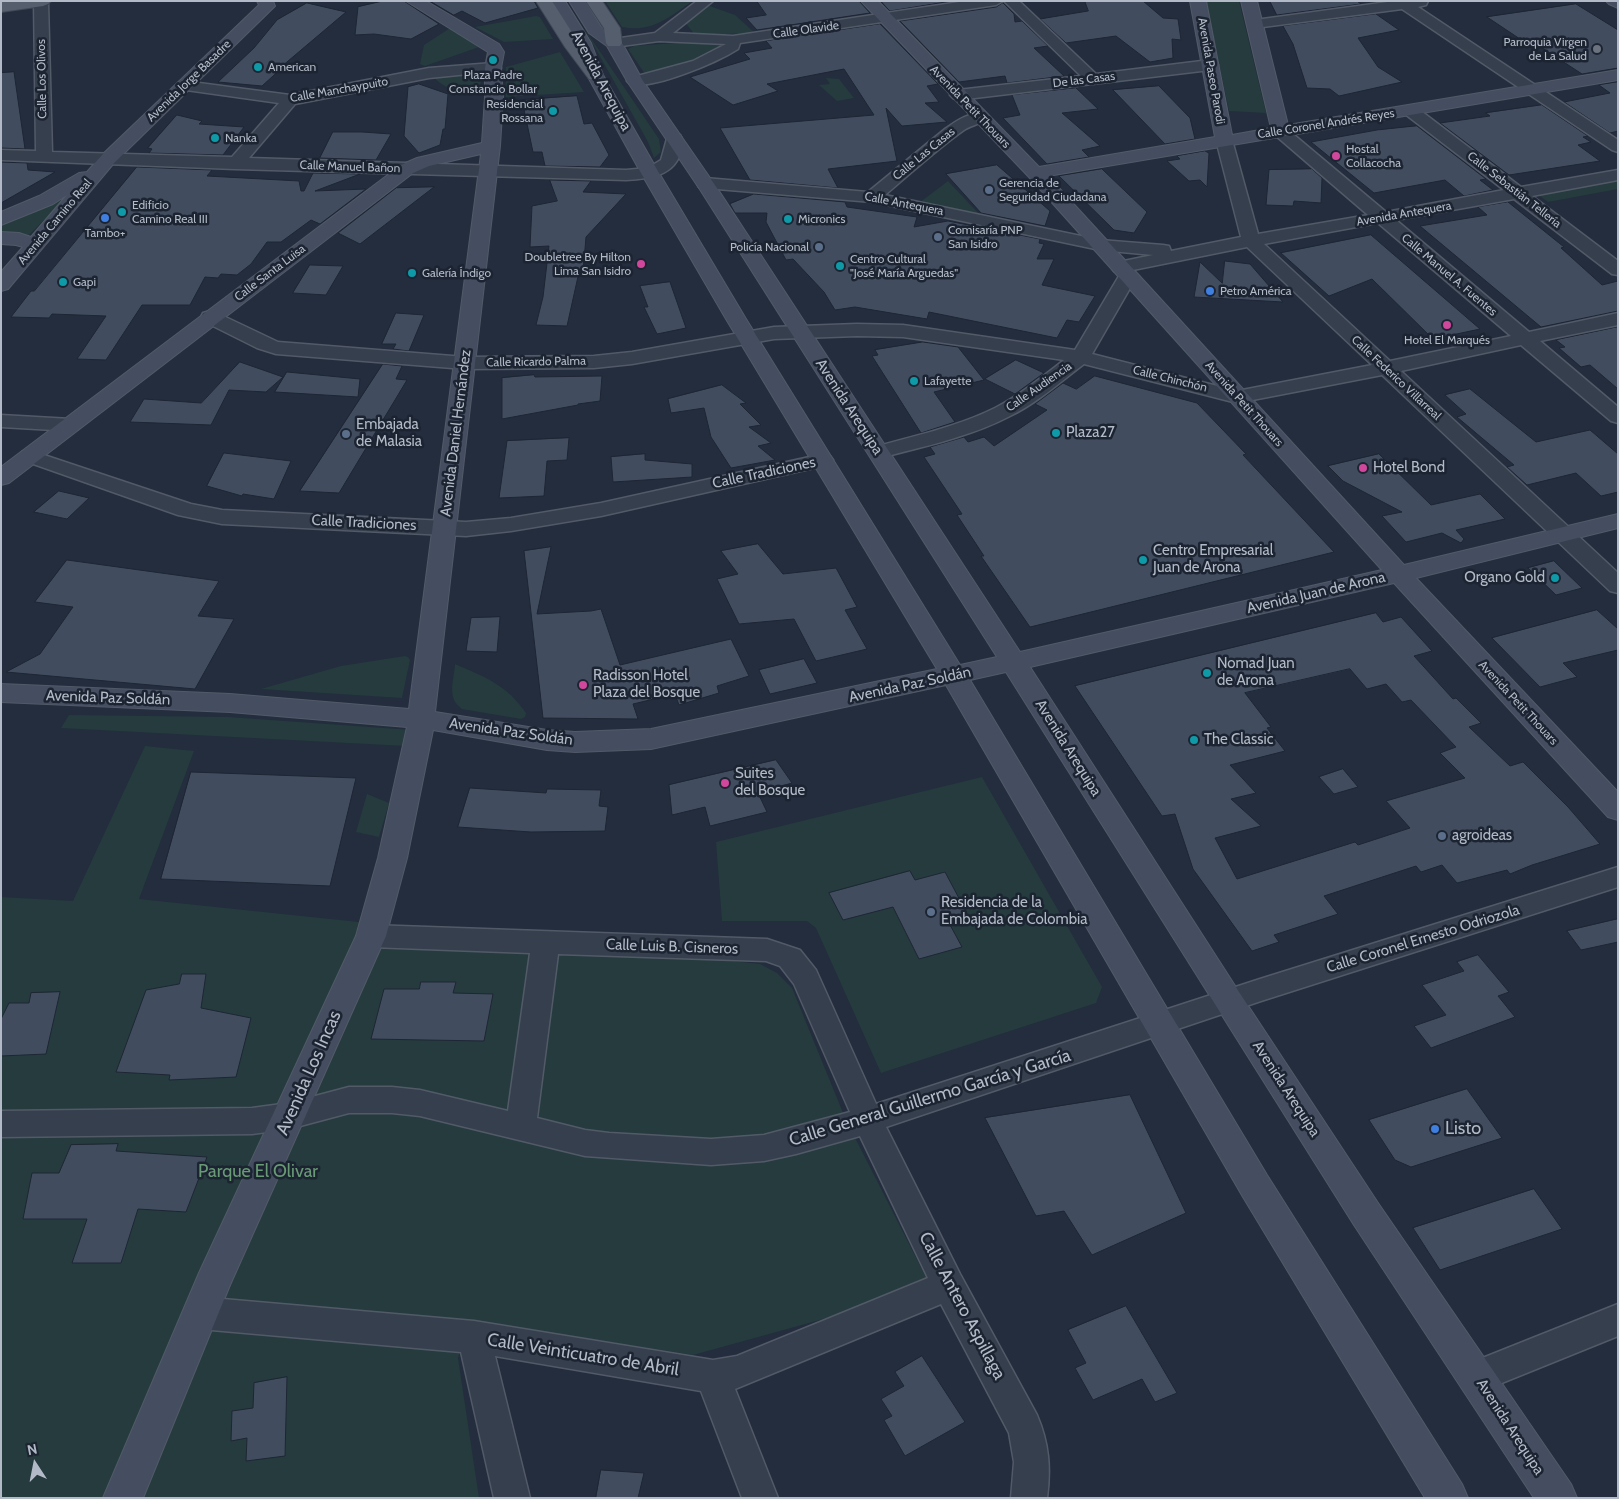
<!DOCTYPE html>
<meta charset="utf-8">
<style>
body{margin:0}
#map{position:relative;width:1619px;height:1499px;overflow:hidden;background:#232d3d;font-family:Cabin,sans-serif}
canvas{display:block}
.frame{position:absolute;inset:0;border:2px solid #b2bac8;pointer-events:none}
.north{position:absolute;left:10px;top:1439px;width:50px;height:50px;-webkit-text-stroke:4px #1c2432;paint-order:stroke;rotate:349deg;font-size:14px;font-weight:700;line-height:20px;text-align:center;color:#b2bac8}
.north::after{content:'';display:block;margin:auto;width:18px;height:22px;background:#b2bac8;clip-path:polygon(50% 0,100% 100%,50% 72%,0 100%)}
</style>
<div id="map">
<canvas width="1619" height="1499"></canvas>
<div class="frame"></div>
<div class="north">N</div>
</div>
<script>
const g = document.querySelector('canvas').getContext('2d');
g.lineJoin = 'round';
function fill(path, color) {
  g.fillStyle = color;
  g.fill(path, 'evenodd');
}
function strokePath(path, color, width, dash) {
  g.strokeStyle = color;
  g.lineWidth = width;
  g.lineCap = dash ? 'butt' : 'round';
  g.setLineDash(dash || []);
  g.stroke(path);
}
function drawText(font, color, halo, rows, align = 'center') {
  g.font = font + ' Cabin,sans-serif';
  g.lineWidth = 5;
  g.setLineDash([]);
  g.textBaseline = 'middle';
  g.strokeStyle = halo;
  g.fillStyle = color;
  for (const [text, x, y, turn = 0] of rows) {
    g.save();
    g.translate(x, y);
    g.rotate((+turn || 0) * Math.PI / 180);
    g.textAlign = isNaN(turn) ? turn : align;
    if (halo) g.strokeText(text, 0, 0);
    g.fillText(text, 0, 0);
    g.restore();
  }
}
const green = new Path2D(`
 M605,1H688L691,2C669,18 650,33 622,27Z
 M1206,1H1239L1266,113L1229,111Z
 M707,5L735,15L755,33L695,35L684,21Z
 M536,16L540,17L553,39L504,42L475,27Z
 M450,28L479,47L425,66L420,64L424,45Z
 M584,28L659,139L661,152L654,158L648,142Z
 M689,42L711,43L720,45L721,47L680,66L648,74H645L628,49L634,46Z
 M560,52L584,92L506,97V67Z
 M482,73L479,94C464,94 442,89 432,75Z
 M826,78L839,79L854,98L837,101L819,85L830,84Z
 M1618,179V189L1548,202L1537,194Z
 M948,181L981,216L919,203Z
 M66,198L28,236L1,233V222Z
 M405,656L408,657L410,660L402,698L261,689L341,666Z
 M455,664C485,677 507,685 526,713L525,717L521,719L462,709C446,698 454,681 455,664Z
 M69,715L228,717L412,730L406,746L61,728Z
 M145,746L194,751L139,899L760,964L777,973L792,988L846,1120L932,1289L693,1355L468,1320L458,1358L479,1498H1V897L73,901Z
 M982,777L1102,987L1096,1003L881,1073L816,928L807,921H722L716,842Z
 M367,794L389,803L379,837L356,832Z`);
const building = new Path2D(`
 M383,1H404L439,24L411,39L374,34L355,35L358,7Z
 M430,1H534L538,8L485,23L462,11L454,15Z
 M757,1H859L870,13L757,30L746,18L766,15Z
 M881,1H952L890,11Z
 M1085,1H1143L1163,18L1178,19L1181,40L1172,39L1173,58L1150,62L1116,36L1066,43L1040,19L1088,11Z
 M1270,1H1357L1361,4L1277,15Z
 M307,3L346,12L281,67H283L262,86L218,82L254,48L277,20Z
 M1003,3L1014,14L1015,22L1022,21L1048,46L1034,48L1064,76L1007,83L1005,76L959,82L900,21L996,7Z
 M1576,4L1618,30V68L1582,74L1530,40L1523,41L1487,17Z
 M1376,14L1399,30L1358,38L1378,67L1402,82L1339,96L1330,89L1307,88L1293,44L1283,26Z
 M880,24L938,84L927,86L939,102L925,103L947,122L902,126L886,108L897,161L828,169L838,188L750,180L720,128L874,115L844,69L767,84L778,91L733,105L690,77L750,59L744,53L772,48L766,41Z
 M14,72L25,149L1,148V73Z
 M1618,82V131L1610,133L1564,102L1610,93L1599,85Z
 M419,84L448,94L445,129H443L440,145L419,153L404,136L408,87Z
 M1159,86L1190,118L1195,139L1165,144L1113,90Z
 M1076,88L1098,109L1062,113L1100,146L1082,150L1089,157L1047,164L1003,118L1020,115L1012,95Z
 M577,96L584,124L592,123L609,155L600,167L545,166L542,152H533L522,100Z
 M1542,105L1588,136L1583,137L1591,142L1578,145L1600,161L1509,175L1440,123L1490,116L1486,113Z
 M177,115L202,121L199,124L244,127L223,155L149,153L152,149L148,148Z
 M1417,126L1486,179L1480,180L1493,190L1464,196L1445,180L1374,193L1311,142L1377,130Z
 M333,132H362L391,134L376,160L320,158Z
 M1205,151L1209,153L1207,187L1200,180L1189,181L1167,161L1180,159L1177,156Z
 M1,162L27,163L28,170L55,172L1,203Z
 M997,165L1050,211L1045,226L981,213L946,174Z
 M137,167L212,170L207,176L299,181L301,191H304L313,173L360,174L315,191L366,189L320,224L311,220L281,242H267L251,264L237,275L221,274L218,278L205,277L190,305H142L106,360L77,359L106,316L52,314L49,318L11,317L31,291H34Z
 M1102,169L1147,212L1134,233L1114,230L1059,176Z
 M1312,169L1322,178L1321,203L1294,201L1293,206L1266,205L1269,170Z
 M550,180L591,181L583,192L626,194L586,237L583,272H579L567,326L536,325L543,297L549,246L530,247L532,206L557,201Z
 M434,187L360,244L338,233L396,188Z
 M754,194L845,202L847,207L917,217L914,227L948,221L1040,239L1039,243L1044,244L1037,259H1054L1042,285L1095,296L1079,322L1067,320L1057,338L929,312L927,319L855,307L835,310L824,292L793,259L786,260L766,222L767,213H735L730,204Z
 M1508,202L1564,247L1561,248L1602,285L1618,281V311L1541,327L1420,226L1487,215L1478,207Z
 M1371,235L1480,329L1433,339L1372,279L1329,296L1281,253Z
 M1225,261L1250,264L1283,302L1194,297L1200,262L1222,283Z
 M310,265L343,266L326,295L293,293Z
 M670,282L686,328L657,334L644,307H648L640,286Z
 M396,313L424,315L409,351L393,349L396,344H382Z
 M1618,327V389L1590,365L1581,367L1559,348L1565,347L1556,340Z
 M923,342L958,347L984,380L934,392L955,422L921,433L872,356L878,355L875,350Z
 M1016,360L1044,373L1015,394L985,379Z
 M240,362L283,377L266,392L229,390L211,425L130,422L144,399L201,403Z
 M383,364L402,366L396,379L407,380L339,493L300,491Z
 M287,372L360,379L358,397L275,392Z
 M534,375L535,377L602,376L600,401L578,404V405L502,419V378Z
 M1095,376L1197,403L1246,454L1243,455L1334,552L1030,627L981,556H984L957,515L962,514L924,457L935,454L930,447L964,437L968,442L984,437L994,446L1047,410L1035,404L1063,383L1076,389Z
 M722,385L746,403L740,404L761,425L749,427L771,443L758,446L775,460L731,468L711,437L704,408L671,413L668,399Z
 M1470,389L1536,442L1590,430L1618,454V492L1601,496L1576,473L1527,485L1507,467L1514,465L1457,417L1466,414L1445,395Z
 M569,438L567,460L547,461L544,496L499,498L507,441Z
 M224,453L291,461L274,499L243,494L242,496L207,486Z
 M645,454V460L692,464V477L613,482L611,457Z
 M1379,454L1431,505L1480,494L1505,519L1456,530L1464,539L1461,543L1442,533L1406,542L1382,516L1402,512L1343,481L1328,466Z
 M59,491L89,498L67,519L34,512Z
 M758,544L783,574L836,568L857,607L845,610L867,649L816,661L794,619L739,624L717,579L738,574L721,551Z
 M551,547L537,614L591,611L601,609L620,665L731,639L749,676L717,686L719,693L679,705L675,694L633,704L638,719L543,718L524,551Z
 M67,560L219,581L198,616L234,619L195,689L6,672L40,654L73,607L35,602Z
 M1554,561L1582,588L1556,595L1528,568Z
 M1597,610L1618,629V650L1563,663L1577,677L1540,687L1492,638Z
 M1376,613L1383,622L1401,617L1432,651L1414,656L1453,699L1456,698L1481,723L1469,727L1510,766L1523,762L1568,807L1600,844L1532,865L1510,874L1507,870L1457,883L1442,865L1421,872L1416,866L1324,896L1338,914L1274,935L1279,942L1252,951L1193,869L1175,814L1162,816L1075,686ZM1350,669L1367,689L1386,684L1402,702L1411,700L1456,747L1440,753L1465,778L1386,801L1410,828L1358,845L1355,842L1237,879L1215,838L1261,826L1231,799L1256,793L1230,765L1285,751L1267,728L1271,727L1245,693Z
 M500,617L497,652L466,651L471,618Z
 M804,659L817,683L770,694L759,670Z
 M776,760L792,783L758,793L767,812L710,826L705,807L672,815L669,785Z
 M1343,769L1358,787L1334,794L1319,777Z
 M191,772L356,778L330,886L161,879Z
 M470,788L546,793L547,789L601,790L599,806L608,807L605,831L531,832L458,827Z
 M910,871L915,880L945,872L969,917L949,923L962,947L919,959L893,907L843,920L829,893Z
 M1618,919V942L1581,950L1567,931Z
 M1478,955L1509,992L1498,996L1515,1017L1431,1048L1414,1026L1446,1015L1422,985L1464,971L1457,962Z
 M182,974H206L201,1008L251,1018L236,1077L169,1080L170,1075L116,1072L146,990L179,984Z
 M421,982H456L453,993L493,994L484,1041L371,1039L384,989H419Z
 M60,992L46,1054L1,1056V1019L9,1003H29L31,993Z
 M1467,1089L1502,1138L1411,1167L1395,1160L1369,1120Z
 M1130,1095L1186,1213L1092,1255L1064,1211L1036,1216L985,1118Z
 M118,1144L116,1151L207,1157L186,1212L138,1209L121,1263H72L87,1219H23L32,1173H59L71,1145Z
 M1534,1189L1562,1229L1440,1270L1413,1228Z
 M1126,1306L1177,1393L1155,1402L1142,1379L1093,1400L1075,1368L1086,1363L1068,1330Z
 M922,1356L965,1422L905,1456L884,1420L892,1416L881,1399L904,1386L895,1372Z
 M287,1377L285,1456L246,1461L247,1438L231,1441L232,1411L253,1408L254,1383Z
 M601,1470L644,1473L638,1498H596Z`);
const street = new Path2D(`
 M34,1L48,2L52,152L232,157L279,103L179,89L176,86L179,83L184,81L290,95L429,68L493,63L498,65L501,68L498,71L429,78L295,104L249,158L626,170L648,168L661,160L668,135H680C683,139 682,144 681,150C676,176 648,179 626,180L235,169L1,160V150L36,151Z
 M697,1H713L673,33L733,36L966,1H1003L996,5L740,43L738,49C718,62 653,90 630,84L627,81L630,78L693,61L726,44L659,41L614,47L609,46L607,43L609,40L614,39L655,33Z
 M1004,1H1019L1096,74L1210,60L1215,62L1218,65L1215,68L1210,70L958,100L953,98L950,95L953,92L958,90L1081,76Z
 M1395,1H1428L1426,5L1418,7L1618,140V152L1612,150L1402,9L1255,28L1250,27L1248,24L1250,21L1255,20Z
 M1411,106L1417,108L1521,187L1618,170V180L1532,196L1618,261V275L1612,274L1514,199L1396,220L1529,332L1618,313V325L1540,341L1618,407V423L1611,421L1521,345L1401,371L1618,573V593L1610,591L1382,375L1237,403L1084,364C1060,382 1037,403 1010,416C970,437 922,447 879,458L872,456L869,452L872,448C913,436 957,427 995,408C1020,395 1042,377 1064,360L903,337L857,336L774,339L632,364L594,368L465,369L276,354L257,348L203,321L201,317L203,313L210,311L217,313L278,342L465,357L594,356L632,352L774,327L857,324L903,325L1075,350L1119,276L1125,271H1114L1111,267L1114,263L1153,255L1100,250L872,202L705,188L699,187L697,183L699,179L705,178L868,192L945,129C956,121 972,110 986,114L988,117C983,124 971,125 964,130C937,149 911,173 885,195L1100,240L1163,245L1169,246L1171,251L1241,237L1216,140L1218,137H1230L1232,140L1258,234L1368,215L1275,135L1273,132L1275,129H1287L1386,212L1504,190L1405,114L1403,111L1405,108ZM1378,223L1511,336L1390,361L1264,244ZM1247,247L1372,365L1237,391L1092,354L1137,276L1134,272L1128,271Z
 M1,415L71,419L78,421L81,425L78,429L71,431L1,427Z
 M29,450L191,504L222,510L466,522L511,518L601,503L823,454L830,456L833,460L830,464L823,466L601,516L511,531L466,536L222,524L178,515L22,460L19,456L22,452Z
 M1618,867V887L1261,1001L886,1127L960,1274L1037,1415C1049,1443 1051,1468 1047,1498H1011L1014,1462L1009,1433L941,1304L735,1389L778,1498H742L701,1391L495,1356L530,1498H494L461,1352L200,1329L188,1324L183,1313L188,1302L200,1297L474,1321L713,1360L737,1356L928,1278L860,1136L796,1154L764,1161L711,1165L585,1156L420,1116L392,1113H349L289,1129L252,1134L1,1137V1111L252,1108L289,1103L349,1087H392L420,1090L508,1111L530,953L371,947L361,944L357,936L361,928L371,925L767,939L800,950L816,970L876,1104L1260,979ZM558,954L766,961L780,966L794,984L850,1112L764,1135L711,1139L609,1133L585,1130L537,1118Z
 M1618,1304V1336L1477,1393L1465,1389L1460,1377L1465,1365Z`);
const secondary = new Path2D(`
 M257,1H273L275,6L114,163L8,289L1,291V272L23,247L16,245L1,244V232L19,233L31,237L67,195L53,204L1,225V212L39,196L79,173L87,172L102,155L259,5Z
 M406,1H426L499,44L504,52L501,68L503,97L500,146L435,712L547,730L575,732L651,729L937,669L726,319L641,173L587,75L575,43L549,1H565L591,43L603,75L659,173L746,319L960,665L997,657L701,191L627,81L607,46L589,33L569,1H585L601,27L622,43L643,81L719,191L1020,652L1382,570L1029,177L861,1H878L1039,167L1215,137L1190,1H1206L1232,135L1271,128L1241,1H1257L1288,125L1618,70V80L1048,176L1404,565L1618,514V528L1416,578L1618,792V820L1608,817L1394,583L1030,667L1239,992L1378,1203L1571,1484L1577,1498H1534L1354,1225L1006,672L970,680L1267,1175L1462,1484L1468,1498H1425L1243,1197L946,685L651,749L575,752L547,750L433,730L407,858L386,936L230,1285L143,1498H103L199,1273L356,936L378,858L407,727L230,712L1,702V684L230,694L409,709L481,154L429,166L413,173L9,483L1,485V467L401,165L417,158L482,143L485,97V68L488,52Z
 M1606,1H1618V8L1609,4Z`);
const primary = new Path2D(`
 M8,1H51L48,4L43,6L1,12V2Z
 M536,1H552L580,45L603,75L601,79H589L565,47Z
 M586,1H602L620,28L622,43L620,46H608L606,43L604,28Z`);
const markers = [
 [1597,49,5,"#6b7280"],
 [493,60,5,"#0f9aa8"],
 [258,67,5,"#0f9aa8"],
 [553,111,5,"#0f9aa8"],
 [215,138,5,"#0f9aa8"],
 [1336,156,5,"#d1479c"],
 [989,190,5,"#5c6f8a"],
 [122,212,5,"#0f9aa8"],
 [105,218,5,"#3f7fe0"],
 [788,219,5,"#0f9aa8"],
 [938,237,5,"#5c6f8a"],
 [819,247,5,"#5c6f8a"],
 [641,264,5,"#d1479c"],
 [840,266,5,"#0f9aa8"],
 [412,273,5,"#0f9aa8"],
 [63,282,5,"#0f9aa8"],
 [1210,291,5,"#3f7fe0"],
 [1447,325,5,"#d1479c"],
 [914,381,5,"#0f9aa8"],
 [1056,433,5,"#0f9aa8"],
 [346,434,5,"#5c6f8a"],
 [1363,468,5,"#d1479c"],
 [1143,560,5,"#0f9aa8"],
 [1555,578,5,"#0f9aa8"],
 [1207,673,5,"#0f9aa8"],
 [583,685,5,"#d1479c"],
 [1194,740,5,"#0f9aa8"],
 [725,783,5,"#d1479c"],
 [1442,836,5,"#5c6f8a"],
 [931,912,5,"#5c6f8a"],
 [1435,1129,5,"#3f7fe0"]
];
const farStreetnames = [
 ["Calle Olavide",806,30,-8],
 ["Avenida Paseo Parodi",1211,71,80],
 ["Calle Los Olivos",42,79,-91],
 ["De las Casas",1084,80,-7],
 ["Avenida Jorge Basadre",189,81,-44],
 ["Calle Manchaypuito",339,90,-10],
 ["Avenida Petit Thouars",970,107,46],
 ["Calle Coronel Andrés Reyes",1326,124,-9],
 ["Calle Las Casas",924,154,-39],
 ["Calle Manuel Bañon",350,167,2],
 ["Calle Sebastián Tellería",1514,190,38],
 ["Calle Antequera",904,204,11],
 ["Avenida Antequera",1404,214,-10],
 ["Avenida Camino Real",55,222,-50],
 ["Calle Santa Luisa",270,273,-37],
 ["Calle Manuel A. Fuentes",1449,275,40],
 ["Calle Ricardo Palma",536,362,-1],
 ["Calle Federico Villarreal",1396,378,43],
 ["Calle Chinchón",1170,379,14],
 ["Calle Audiencia",1039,387,-35],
 ["Avenida Petit Thouars",1244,404,48],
 ["Avenida Petit Thouars",1518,703,47]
];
const farPoinames = [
 ["Parroquia Virgen",1587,42,"right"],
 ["de La Salud",1587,56,"right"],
 ["American",268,67],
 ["Plaza Padre",493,75,"center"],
 ["Constancio Bollar",493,89,"center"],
 ["Residencial",543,104,"right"],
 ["Rossana",543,118,"right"],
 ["Nanka",225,138],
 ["Hostal",1346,149],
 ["Collacocha",1346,163],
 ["Gerencia de",999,183],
 ["Seguridad Ciudadana",999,197],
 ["Edificio",132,205],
 ["Camino Real III",132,219],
 ["Micronics",798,219],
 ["Comisaría PNP",948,230],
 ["San Isidro",948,244],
 ["Tambo+",105,233,"center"],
 ["Policía Nacional",809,247,"right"],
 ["Doubletree By Hilton",631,257,"right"],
 ["Lima San Isidro",631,271,"right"],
 ["Centro Cultural",850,259],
 ["\"José María Arguedas\"",850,273],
 ["Galería Índigo",422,273],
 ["Gapi",73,282],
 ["Petro América",1220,291],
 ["Hotel El Marqués",1447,340,"center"],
 ["Lafayette",924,381]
];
const streetNames = [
 ["Avenida Arequipa",601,81,62],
 ["Avenida Arequipa",849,407,57],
 ["Avenida Daniel Hernández",456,433,-83],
 ["Calle Tradiciones",764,473,-12],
 ["Calle Tradiciones",364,523,3],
 ["Avenida Juan de Arona",1316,593,-13],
 ["Avenida Paz Soldán",910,685,-12],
 ["Avenida Paz Soldán",108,698,2],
 ["Avenida Paz Soldán",511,732,8],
 ["Avenida Arequipa",1068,748,58],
 ["Calle Coronel Ernesto Odriozola",1423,939,-17],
 ["Calle Luis B. Cisneros",672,947,2],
 ["Avenida Arequipa",1286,1089,57],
 ["Avenida Arequipa",1510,1427,57]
];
const poiNames = [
 ["Embajada",356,425],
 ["de Malasia",356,442],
 ["Plaza27",1066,433],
 ["Hotel Bond",1373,468],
 ["Centro Empresarial",1153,551],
 ["Juan de Arona",1153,568],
 ["Organo Gold",1545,578,"right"],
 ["Nomad Juan",1217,664],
 ["de Arona",1217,681],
 ["Radisson Hotel",593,676],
 ["Plaza del Bosque",593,693],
 ["The Classic",1204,740],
 ["Suites",735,774],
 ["del Bosque",735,791],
 ["agroideas",1452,836],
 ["Residencia de la",941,903],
 ["Embajada de Colombia",941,920]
];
const nearStreetnames = [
 ["Avenida Los Incas",309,1073,-66],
 ["Calle General Guillermo García y García",930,1098,-17],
 ["Calle Antero Aspillaga",962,1306,62],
 ["Calle Veinticuatro de Abril",583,1355,9]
];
const nearPoinames = [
 ["Listo",1445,1129]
];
const nearParknames = [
 ["Parque El Olivar",258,1172]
];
fill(green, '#253b3e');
fill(building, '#414d5f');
strokePath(building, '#1e2634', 1);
strokePath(street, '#525a68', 3);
strokePath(secondary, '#525a68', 2);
strokePath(primary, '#404856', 2);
fill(street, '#363f4d');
fill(secondary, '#444e60');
fill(primary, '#545e6d');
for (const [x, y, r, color] of markers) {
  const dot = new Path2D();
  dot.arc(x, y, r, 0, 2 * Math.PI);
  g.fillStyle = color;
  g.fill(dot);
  strokePath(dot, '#1c2432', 2);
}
drawText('12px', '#b2bac8', '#1c2432', farStreetnames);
drawText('12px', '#b2bac8', '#1c2432', farPoinames, 'left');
drawText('15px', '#b2bac8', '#1c2432', streetNames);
drawText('15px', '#b2bac8', '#1c2432', poiNames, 'left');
drawText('18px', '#b2bac8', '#1c2432', nearStreetnames);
drawText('18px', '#b2bac8', '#1c2432', nearPoinames, 'left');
drawText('18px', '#689a75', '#1c2432', nearParknames);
</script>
